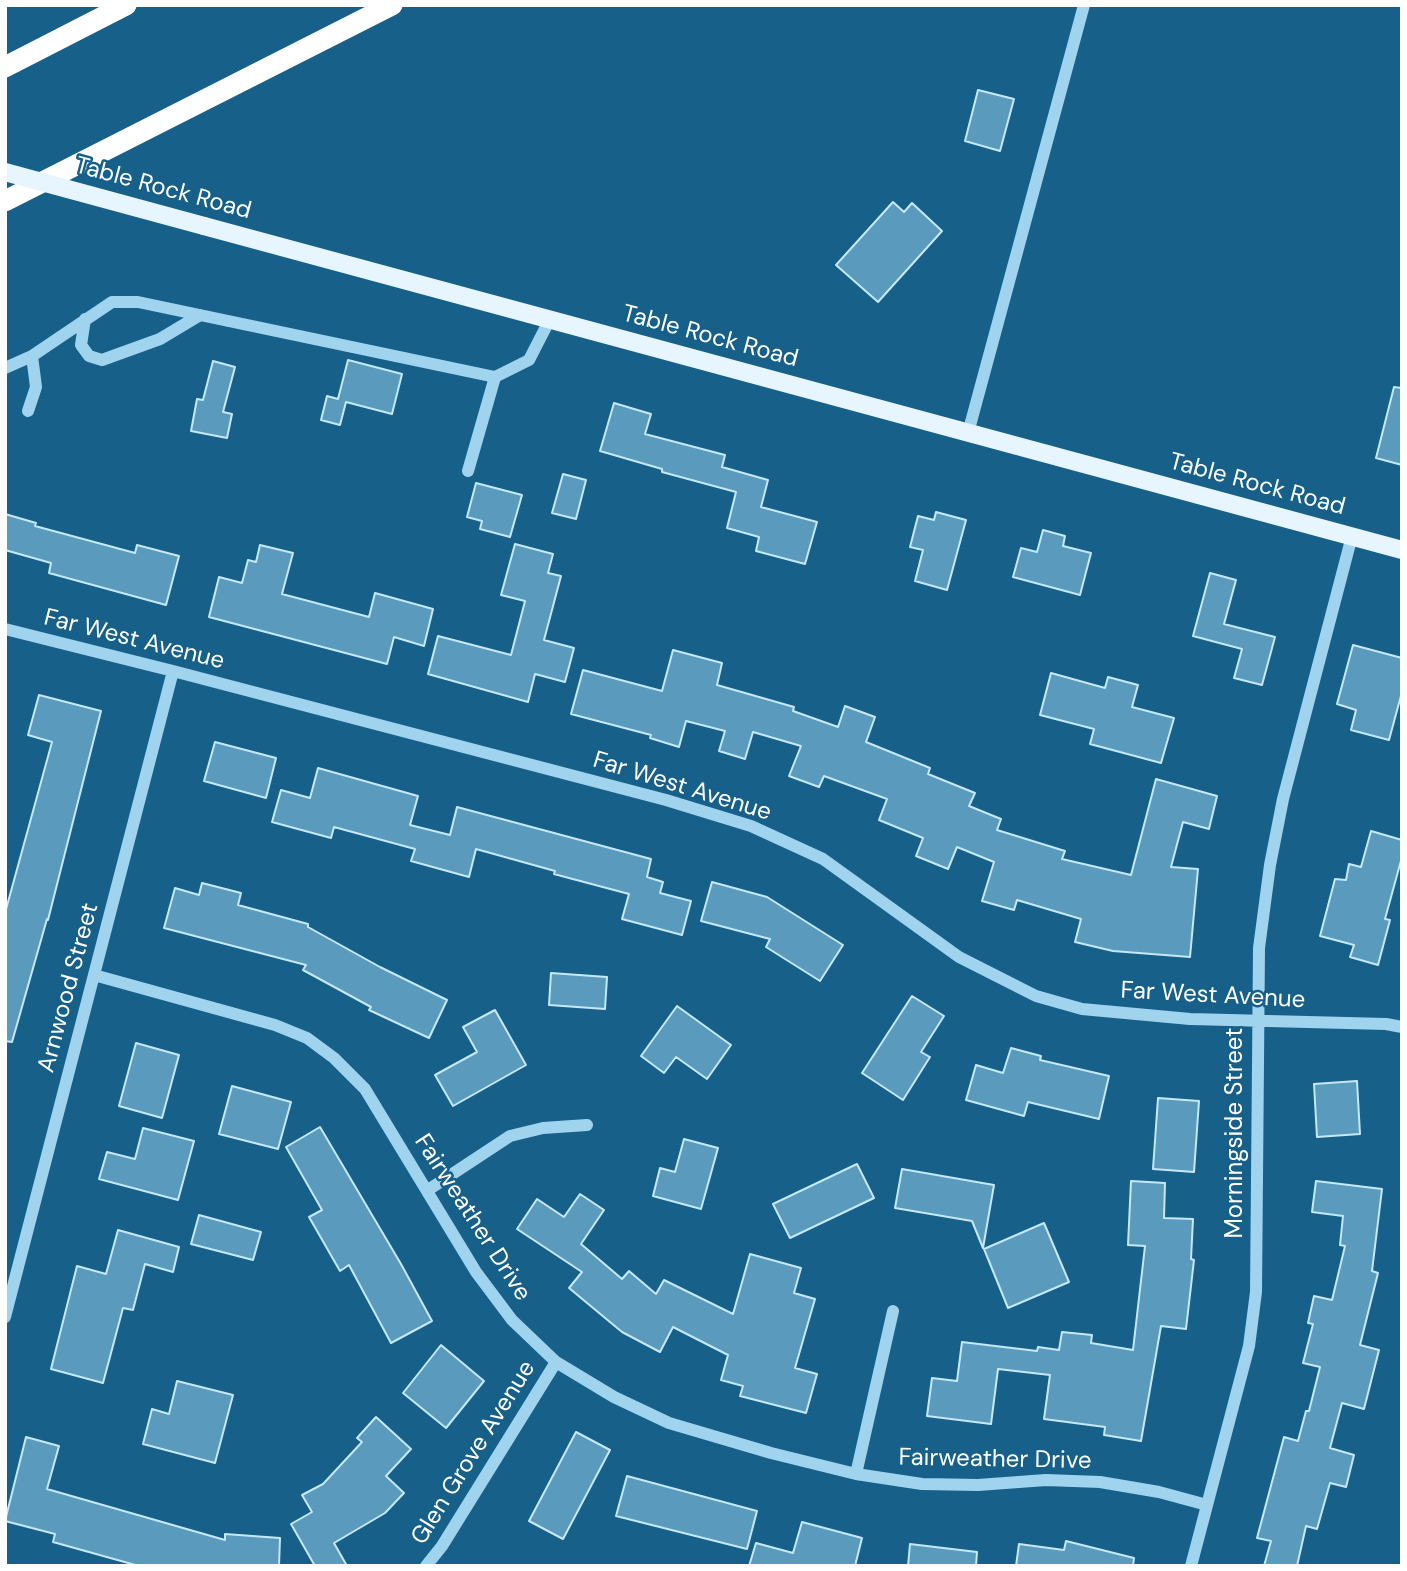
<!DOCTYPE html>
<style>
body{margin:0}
#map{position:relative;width:1407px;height:1571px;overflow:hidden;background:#176089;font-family:"DM Sans",sans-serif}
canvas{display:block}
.frame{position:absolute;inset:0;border:7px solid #fff;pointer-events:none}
</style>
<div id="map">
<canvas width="1407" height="1571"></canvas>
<div class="frame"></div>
</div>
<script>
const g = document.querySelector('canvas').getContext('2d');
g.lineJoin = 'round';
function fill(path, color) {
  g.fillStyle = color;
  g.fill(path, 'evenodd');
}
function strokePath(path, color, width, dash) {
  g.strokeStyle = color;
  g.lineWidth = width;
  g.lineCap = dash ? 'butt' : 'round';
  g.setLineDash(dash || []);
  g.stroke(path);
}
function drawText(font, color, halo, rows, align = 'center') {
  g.font = font + ' "DM Sans",sans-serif';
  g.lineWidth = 5;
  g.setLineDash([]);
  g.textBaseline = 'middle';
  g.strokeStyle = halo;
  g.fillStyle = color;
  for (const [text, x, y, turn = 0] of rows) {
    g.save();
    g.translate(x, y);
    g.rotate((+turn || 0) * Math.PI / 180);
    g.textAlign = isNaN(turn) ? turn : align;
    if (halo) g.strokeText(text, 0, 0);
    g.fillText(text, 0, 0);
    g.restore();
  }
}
const building = new Path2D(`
 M978,90L1014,99L1000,151L965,141Z
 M893,202L904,212L912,203L942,231L878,302L836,265Z
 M348,360L402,374L392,414L346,402L340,425L321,420L327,396L338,399Z
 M213,361L235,367L223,412L232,414L227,438L191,431L197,399L203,400Z
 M1394,387L1402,388V465L1376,458Z
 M614,403L651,414L645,434L725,455L722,467L768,480L761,507L817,522L805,564L756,551L759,537L727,528L736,492L662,472V469L600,451Z
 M563,474L586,480L576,519L552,513Z
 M476,483L522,495L510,537L480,529L482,521L467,517Z
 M936,512L966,520L947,590L915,581L923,550L910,547L918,516L934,520Z
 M5,514L36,523L35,526L135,553L137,545L179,556L166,605L49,573L51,563L5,550Z
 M1043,530L1065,536L1063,546L1091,553L1080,595L1013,577L1021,548L1037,552Z
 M515,544L553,554L548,573L561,576L544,640L574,648L565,682L535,674L528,702L428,674L438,636L511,655L525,601L501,595Z
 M260,545L293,553L282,594L369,617L375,593L433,609L424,646L394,637L387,664L209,617L219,577L242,583L248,560L256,562Z
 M1210,573L1236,580L1224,624L1275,637L1262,685L1234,678L1242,649L1193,636Z
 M1353,645L1402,658V692L1389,740L1351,730L1356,710L1337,704Z
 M673,650L722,663L717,685L794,707L793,711L838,727L845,706L875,717L866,742L930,768L928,774L975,793L969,806L1001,819L997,830L1065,851L1062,859L1131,875L1156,779L1217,796L1209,829L1183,822L1171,867L1198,869L1190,957L1113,951L1075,942L1081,919L1017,900L1014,910L982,901L994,862L957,847L948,869L916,856L923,838L879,820L887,799L824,776L819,787L789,776L801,746L753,732L745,759L719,751L725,731L686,721L679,747L650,738L651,735L571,714L583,670L662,691Z
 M1051,673L1105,688L1108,677L1138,685L1132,707L1174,718L1161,763L1090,744L1094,729L1040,715Z
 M39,695L101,711L48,920L47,919L12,1042L5,1041V913L52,742L28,735Z
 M215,742L276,758L266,798L204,781Z
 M318,768L418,796L410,825L450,835L457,807L651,859L647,877L663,882L660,893L691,901L682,935L622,919L629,894L554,874L555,871L476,849L469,877L411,861L415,849L334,827L331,838L272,822L281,790L310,798Z
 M1371,831L1402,840V857L1385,919L1390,920L1378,965L1350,957L1354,945L1320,936L1335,879L1346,880L1349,864L1361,867Z
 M712,882L767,897L843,945L820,981L766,947L770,939L701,921Z
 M202,883L241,893L238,905L308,924V927L380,967L447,1000L429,1038L369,1010L371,1007L303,970L306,965L164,928L175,888L199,895Z
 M551,973L607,977L605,1009L549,1005Z
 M912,996L944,1016L921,1052L930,1057L903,1100L862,1073Z
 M677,1006L731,1045L707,1079L676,1057L664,1073L641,1056Z
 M495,1010L526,1065L453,1106L435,1075L477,1052L463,1027Z
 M136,1043L179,1055L162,1118L119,1106Z
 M1011,1048L1041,1056L1040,1060L1109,1076L1099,1119L1028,1102L1024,1116L966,1100L976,1065L1003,1073Z
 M1357,1081L1360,1134L1317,1137L1314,1084Z
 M232,1086L291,1102L278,1149L219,1134Z
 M1158,1098L1199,1101L1194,1172L1153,1169Z
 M320,1127L401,1264L432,1321L391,1343L349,1265L340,1271L309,1217L322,1210L286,1147Z
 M143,1128L194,1141L178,1200L99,1179L107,1152L135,1159Z
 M684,1139L718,1148L701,1209L653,1196L660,1168L675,1172Z
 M857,1164L874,1198L790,1238L773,1204Z
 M902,1169L994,1185L983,1248L972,1221L895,1208Z
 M1131,1181L1165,1183L1164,1218L1193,1219L1191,1259L1194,1260L1186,1329L1161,1326L1141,1441L1104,1435L1105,1427L1044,1419L1050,1375L998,1369L991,1424L927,1416L932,1378L957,1381L962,1342L1037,1351L1038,1347L1059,1350L1062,1332L1092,1335L1091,1343L1133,1350L1145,1246L1128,1245Z
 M1316,1181L1382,1189L1372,1271L1378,1273L1360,1345L1379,1350L1364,1409L1342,1403L1330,1448L1354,1455L1346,1487L1330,1483L1317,1529L1306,1526L1297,1566H1264L1271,1541L1257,1538L1284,1437L1298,1441L1306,1411H1309L1320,1367L1303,1363L1313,1324L1308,1323L1314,1296L1332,1300L1345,1246L1340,1245L1343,1216L1312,1212Z
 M580,1194L604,1210L581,1244L622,1279L629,1271L656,1294L664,1280L733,1314L750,1254L801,1268L794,1293L815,1299L795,1368L817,1374L806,1413L740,1396L743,1386L721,1380L728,1355L673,1327L660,1352L622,1332L569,1288L582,1272L517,1229L537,1199L564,1217Z
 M199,1215L261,1232L253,1260L191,1244Z
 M1044,1223L1069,1282L1008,1308L984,1249Z
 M118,1230L179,1247L173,1272L145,1264L133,1310L123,1308L103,1383L51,1369L77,1266L106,1274Z
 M441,1345L484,1381L446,1428L403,1393Z
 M177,1381L233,1395L215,1463L143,1444L152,1409L169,1414Z
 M376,1417L411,1449L386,1476L404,1493L385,1513L334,1543L347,1566H315L291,1524L312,1512L302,1495L323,1484L362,1442L357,1438Z
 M576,1432L610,1450L563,1539L529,1521Z
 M26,1437L59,1446L47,1489L225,1540V1534L280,1538L279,1566H139L53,1542L55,1534L5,1521Z
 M627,1476L757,1511L747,1549L616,1516Z
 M802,1522L862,1538L855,1566H749L756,1543L793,1553Z
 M1066,1541L1134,1558L1133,1566H1016L1019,1544L1064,1550Z
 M910,1544L977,1552L976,1566H908Z`);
const minor = new Path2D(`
 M85,319L81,345L89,356L102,360L160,339L200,315
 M5,368L32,356L112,302H138L495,377L529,360L550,319
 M28,411L36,387L32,356
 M968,433L1084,5
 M468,471L495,377
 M5,629L173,671L666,800L751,826L823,859L959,957L1036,996L1082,1009L1190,1019L1386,1024L1402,1027
 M94,975L275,1025L307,1038L334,1058L365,1089L476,1272L512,1320L556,1362L614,1397L669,1423L771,1453L856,1474L922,1484L978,1485L1046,1480L1100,1482L1159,1492L1207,1505
 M428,1190L510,1136L543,1128L587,1125
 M5,1317L173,671
 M856,1474L893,1311
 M426,1566L442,1546L556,1362
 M1191,1566L1249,1346L1256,1292L1259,948L1270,865L1283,799L1352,536`);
const major = new Path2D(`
 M204,226L1402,550`);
const highway = new Path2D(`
 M5,67L126,5
 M5,201L392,5`);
const majorBridge = new Path2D(`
 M5,172L204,226`);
const streetNames = [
 ["Table Rock Road",163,189,15],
 ["Table Rock Road",710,337,15],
 ["Table Rock Road",1257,485,15],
 ["Far West Avenue",134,640,14],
 ["Far West Avenue",682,787,17],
 ["Arnwood Street",69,988,-75],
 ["Far West Avenue",1213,996,3],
 ["Morningside Street",1236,1133,-90],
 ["Fairweather Drive",472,1218,57],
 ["Glen Grove Avenue",474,1453,-58],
 ["Fairweather Drive",995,1460,1]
];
fill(building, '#599abd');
strokePath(building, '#c5e8fa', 2);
strokePath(minor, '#9fd3ee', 12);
strokePath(major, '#e6f5ff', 18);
strokePath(highway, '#fff', 21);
strokePath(majorBridge, '#e6f5ff', 18);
drawText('24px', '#fff', '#176089', streetNames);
</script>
